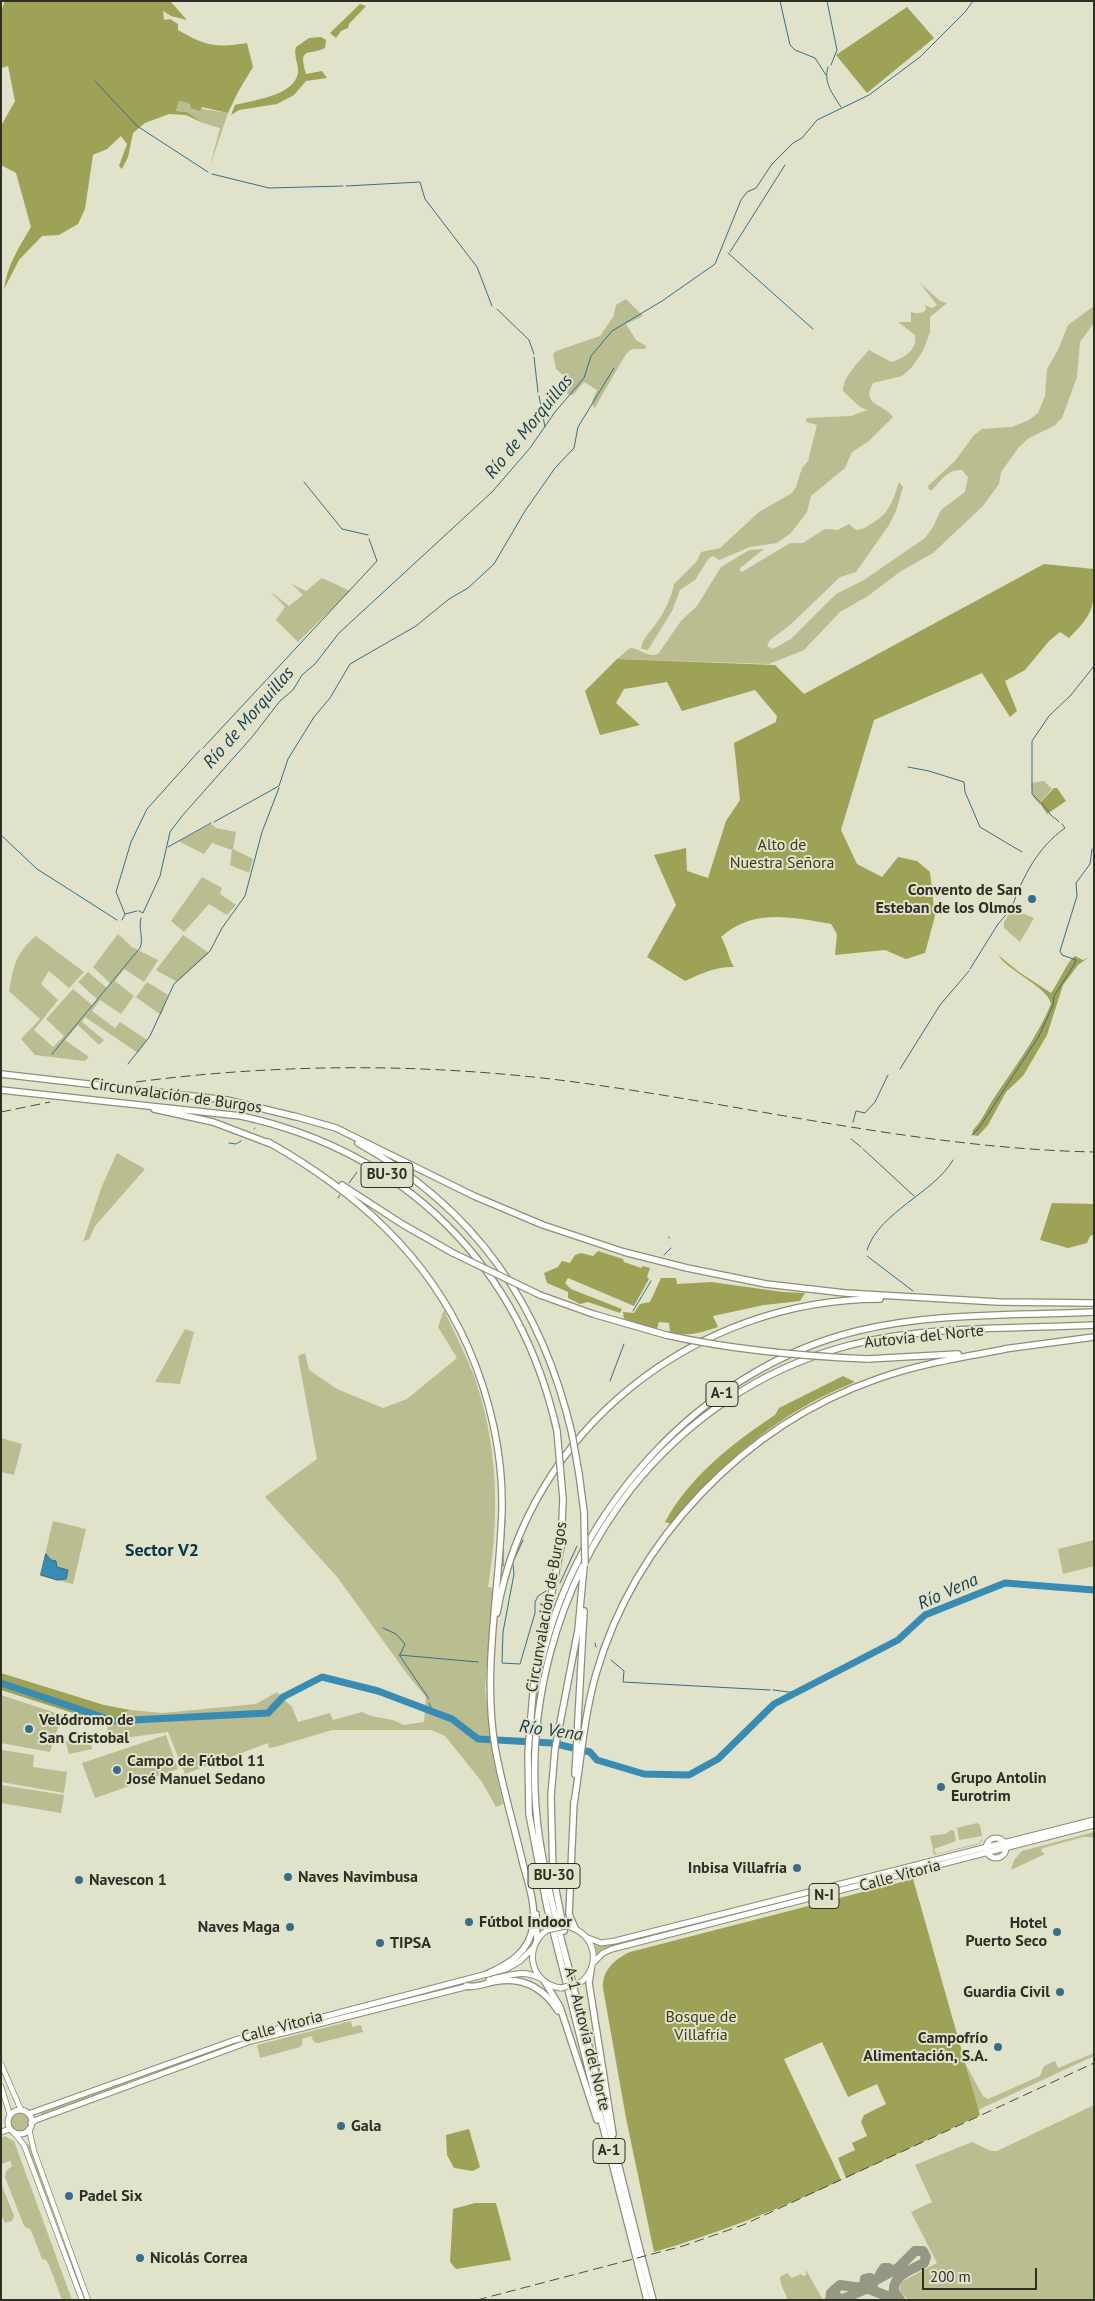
<!DOCTYPE html>
<meta charset="utf-8">
<style>
body{margin:0}
#map{position:relative;width:1095px;height:2301px;overflow:hidden;background:#e0e2c9;font-family:"PT Sans",sans-serif}
canvas{display:block}
.frame{position:absolute;inset:0;border:2px solid #2e2f25;pointer-events:none}
.scale{position:absolute;left:922px;top:2268px;width:115px;height:22px;box-sizing:border-box;border:2px solid #2e2f25;border-top:0;padding-left:6px;font-size:15px;line-height:18px;white-space:nowrap;color:#2e2f25;-webkit-text-stroke:4px #e0e2c9;paint-order:stroke}
</style>
<div id="map">
<canvas width="1095" height="2301"></canvas>
<div class="frame"></div>
<div class="scale">200 m</div>
</div>
<script>
const g = document.querySelector('canvas').getContext('2d');
g.lineJoin = 'round';
function fill(path, color) {
  g.fillStyle = color;
  g.fill(path, 'evenodd');
}
function strokePath(path, color, width, dash) {
  g.strokeStyle = color;
  g.lineWidth = width;
  g.lineCap = dash ? 'butt' : 'round';
  g.setLineDash(dash || []);
  g.stroke(path);
}
function drawText(font, color, halo, rows, align = 'center') {
  g.font = font + ' "PT Sans",sans-serif';
  g.lineWidth = 4;
  g.setLineDash([]);
  g.textBaseline = 'middle';
  g.strokeStyle = halo;
  g.fillStyle = color;
  for (const [text, x, y, turn = 0] of rows) {
    g.save();
    g.translate(x, y);
    g.rotate((+turn || 0) * Math.PI / 180);
    g.textAlign = isNaN(turn) ? turn : align;
    if (halo) g.strokeText(text, 0, 0);
    g.fillText(text, 0, 0);
    g.restore();
  }
}
const green = new Path2D(`
 M179,101L189,103L190,107L228,113L210,166L220,128L203,123L187,112L176,111Z
 M920,283L940,301L947,303L930,317V332L923,351L911,368L902,376L873,383C860,406 885,404 893,417L869,441L852,452L845,468L811,496L807,512L791,533L777,543L750,547L719,560L713,556L709,558L695,580L680,590L672,611L648,650L641,649C642,638 652,630 658,621C665,611 672,596 674,584L697,561L701,552L720,548L759,512L792,493L796,487L802,468L808,461L817,425L806,422L807,418L851,416L867,410L860,407L843,391C843,376 860,361 869,350L891,362C904,359 918,349 915,335L898,322H911V312C916,314 921,314 926,310L925,305L932,308L937,305Z
 M626,299L643,316L626,324L636,340L646,346L645,349H632L626,354L594,409L592,401L597,390L584,382L573,395L567,394L568,379L556,369L553,354L556,351L600,336L613,317L616,305Z
 M1094,306V323L1080,342L1077,377L1062,418L1054,426L1029,438L1019,447L1001,472L999,484L983,506L933,553L901,571L868,596L840,612L804,650L769,664L617,659L630,648C640,648 647,658 658,654L681,621L697,606L721,567L749,550L764,549L739,569L742,572L790,543H803L825,529L838,530L849,524L856,530C862,530 866,527 871,524C889,514 893,501 899,482L903,487L896,511L889,525L856,572L840,577L790,625L770,640L767,646L773,649L791,639L836,594L864,580L925,538L933,527L941,510L965,492L968,477L962,470C947,469 941,481 932,490H929L928,486L955,461L974,435L982,429L1012,427L1029,420L1038,413L1045,396L1047,369L1058,350L1068,325Z
 M322,578L350,591L298,642L276,620L285,607L270,591L289,606L303,595L292,584L306,591Z
 M1044,781L1052,789L1041,801L1040,805L1033,797L1031,783Z
 M211,824L216,828L236,832L233,849L253,859L249,873L230,865L232,850L212,843L204,854L180,842L181,840Z
 M202,877L222,888L220,894L236,905L227,915L209,904L184,932L171,921Z
 M1012,909L1034,918L1020,942L1004,928V922Z
 M118,934L132,947L158,960L144,982L124,969L115,981L134,996L121,1014L100,1000L92,1011L115,1028L120,1022L147,1040L138,1053L85,1017L82,1022L104,1040L99,1045L78,1025L65,1040L89,1057L85,1061L35,1055L21,1039L40,1019L9,991C14,965 15,954 36,936L84,972L69,988L49,971L41,984L58,1000L34,1030L53,1047L64,1036L46,1019L73,989L92,1005L97,999L78,982L88,972L107,988L110,983L93,967Z
 M183,935L209,953L177,982L156,970Z
 M147,982L168,995L161,1015L136,997Z
 M117,1153L145,1169L95,1226L89,1239L83,1242L102,1186Z
 M444,1310C454,1332 465,1353 474,1376C498,1443 500,1516 488,1587L493,1588L485,1689L493,1758L503,1804L496,1807L482,1782L445,1736L431,1730H332L275,1747L269,1748L268,1743L185,1774L168,1732L109,1740L107,1724L130,1710L163,1713L256,1704L277,1692L292,1707L298,1722L330,1713L333,1720L362,1712C376,1720 390,1716 403,1725L424,1722L426,1697L407,1674L338,1578L265,1497L317,1459L298,1356L305,1353L309,1370L337,1389L383,1408L407,1399L457,1358L438,1327Z
 M185,1329L194,1332L180,1384L155,1382Z
 M1,1438L22,1444L14,1475L1,1472Z
 M53,1521L86,1529L73,1584L40,1576Z
 M1094,1540V1566L1063,1574L1058,1549Z
 M1,1695L62,1715L50,1752L1,1743Z
 M166,1735L178,1769L95,1798L82,1763Z
 M89,1736L92,1749L69,1754L66,1742Z
 M2,1750L34,1755L33,1767L67,1772L64,1793L1,1782Z
 M1,1785L64,1795L61,1813L1,1803Z
 M977,1823L980,1825L982,1836L959,1840L957,1828Z
 M951,1830L954,1831L956,1841L934,1849L936,1854L980,1843L982,1837V1841L980,1844L934,1855L930,1836L945,1834Z
 M1094,1832V1837H1083L1043,1848L1041,1851L1045,1854L1011,1870L1014,1860L1022,1851Z
 M863,1882L607,1948L597,1954L595,1945L605,1946Z
 M351,2021L352,2027L361,2025L363,2032L318,2043L314,2042L311,2036L302,2039V2044L300,2047L260,2058L257,2045Z
 M226,2045L42,2115L41,2113L200,2054Z
 M1094,2053V2056L978,2110L966,2065L983,2096L988,2099L1040,2076L1044,2066L1055,2061L1058,2068Z
 M1094,2105V2300H909L899,2292L901,2282L937,2263L911,2212L932,2202L915,2165L972,2142L991,2151H997Z
 M11 2122a9 9 0 1 1 18 0a9 9 0 1 1-18 0Z
 M5,2136L14,2141L72,2300H62L49,2265L46,2260L42,2259L31,2230L24,2226L5,2177L6,2171L12,2166L10,2161L1,2164V2138Z
 M29,2144L68,2251L26,2145Z
 M1,2183L14,2216L12,2221L5,2223L1,2214Z
 M806,2270L823,2300H788L781,2284L780,2277L787,2273L792,2278L801,2274L803,2276L806,2275Z`);
const forest = new Path2D(`
 M5,1H170L187,20L171,16L163,11L164,20L170,19L178,24V30C205,46 216,48 247,43L253,67L238,92L228,113L202,107L200,111L191,108L189,103L179,101L176,111L187,112L203,123L186,115L169,114L145,123L133,133L128,157L122,169L119,166L127,144L121,136L107,149L93,155L85,209L78,224L59,235L42,236L19,260L4,289C7,266 19,247 31,227L16,173L1,165V126L15,101L8,66L1,68V11Z
 M360,4L366,6L349,24L348,28L341,31L336,38L330,33Z
 M907,7L934,38L867,93L836,55Z
 M321,37L326,40L325,48C308,56 298,46 306,74L322,71L327,78L306,81L294,95L277,104L239,110L231,115L235,105C253,100 294,96 298,73C299,64 293,56 296,47L309,38Z
 M1044,564L1094,569C1094,608 1095,612 1069,638L1060,632L1049,641L1025,670L1005,681L1017,711L1010,717L982,673L874,720L841,830L857,864L882,877L898,857L917,861L930,872L935,916L925,953L906,959L885,950L835,955L837,934L831,924C791,917 753,908 721,937C727,947 728,957 734,967C717,966 700,974 685,981L647,957L676,905L654,855L686,848L687,871L708,878L726,821L740,800L734,743L776,722L777,716L755,690L682,711L667,682L624,689L616,703L640,725L600,735L585,691L617,659L775,665L804,694Z
 M1054,788H1057L1066,801L1047,814L1040,803Z
 M998,955L1019,972L1051,993C1058,984 1068,960 1075,956L1083,960L1089,957L1078,965L1063,985L1047,1035L1023,1076L1006,1092L988,1125L978,1136L972,1135L973,1130C982,1121 985,1112 992,1101C1013,1069 1036,1040 1051,1004C1049,988 1007,970 998,955Z
 M1052,1203L1094,1204V1235L1090,1236L1087,1243L1068,1248L1040,1240Z
 M598,1251L623,1259L624,1262L641,1268L643,1266L650,1268L647,1277L649,1279L634,1306L568,1278L565,1283L571,1289L622,1309L620,1313L588,1302L580,1304L568,1298V1292L547,1283L544,1273L558,1267L562,1261L570,1263L575,1255L581,1253L593,1256Z
 M661,1278H676L677,1284L711,1282L783,1292L805,1293L800,1301L764,1305L713,1316L718,1327C700,1333 688,1337 670,1332L669,1323L659,1322L657,1329L624,1319L623,1312L634,1313L640,1304L650,1302Z
 M843,1376L855,1382C781,1411 721,1462 672,1524L665,1522C690,1476 733,1443 775,1415L779,1408Z
 M1,1673L104,1705L130,1710L107,1724L1,1690Z
 M913,1879L980,2115L846,2178L838,2158L855,2150L852,2143L867,2136L861,2122L864,2115L886,2104L877,2084L848,2097L822,2042L784,2059L841,2180C780,2209 719,2233 654,2252L626,2118L603,1988C602,1970 615,1959 630,1952Z
 M469,2129L480,2167L473,2171L454,2168L447,2155L446,2135Z
 M475,2203H496L511,2260L456,2269L450,2262L453,2209Z`);
const water = new Path2D(`
 M46,1554L51,1560L56,1561L57,1567L68,1570L66,1579L57,1580L41,1575Z`);
const stream = new Path2D(`
 M780,1L790,45L795,50L815,58L826,75
 M827,1L837,50L831,65
 M828,67C823,83 833,94 841,107
 M95,81L137,126L208,172
 M212,174L269,188L343,186
 M346,186L420,182L425,199L477,267L492,306
 M730,252L785,165
 M728,253L813,329
 M497,309L529,340L534,354
 M534,357L538,392
 M539,396L545,427
 M304,482L342,529L368,535
 M203,748L377,561L369,539
 M908,767L929,771L964,782L965,792L980,827L1022,852
 M1040,802L1032,794V741L1049,716L1071,695L1094,666
 M1041,803L1049,812
 M1049,813L1054,818
 M1055,818L1059,822
 M214,822L279,786L288,759L314,717L330,698L350,664L416,626L449,599L468,588L494,564L525,511L555,468L574,448L578,427L614,368
 M1,835L37,869L117,920
 M168,847L211,823
 M1012,907C1023,876 1038,847 1065,828L1062,824
 M139,911L143,913L160,876L170,832L182,816L252,737L280,701L293,690L302,675L315,664L339,633L492,492L530,448L555,412L584,378L591,356L612,331L662,301L715,264L741,200L747,192L756,188L772,164L793,143L802,138L817,120L869,95L920,57L965,12L973,1
 M125,914L116,892L131,842L147,809L200,750
 M122,920L125,914L137,911
 M970,969L998,924L1011,909
 M52,1054L140,948C144,938 138,929 141,918
 M128,1064L150,1036L174,984L210,951L222,928L245,896L262,832L279,788
 M900,1069L940,1005L969,971
 M853,1122L856,1111L865,1113L875,1102L888,1075
 M254,1129L255,1128
 M972,1135L979,1128L1039,1036L1053,1005L1054,996L1074,965L1076,960L1062,955L1060,951L1077,896L1076,883L1090,864L1092,849
 M851,1139L861,1147
 M229,1143L236,1144L241,1141
 M863,1149L914,1196
 M349,1183L357,1172
 M338,1198L340,1195
 M669,1238V1237
 M867,1250C879,1212 934,1193 953,1160
 M664,1255L671,1248
 M867,1256L913,1291
 M633,1311L651,1281
 M610,1381L624,1344
 M504,1537L505,1520
 M514,1560L523,1540
 M513,1564L514,1574L503,1632L502,1663L520,1664L535,1613V1602L538,1596L546,1591
 M503,1566V1543
 M560,1583L577,1546
 M383,1628L396,1634L405,1644L400,1655
 M595,1643L596,1647
 M399,1655L478,1662
 M400,1656L429,1699
 M611,1660L624,1671L623,1682L770,1690
 M773,1690L797,1693
 M429,1703L433,1712`);
const river = new Path2D(`
 M1,1683L114,1721L268,1713L283,1697L322,1677L378,1691L452,1719L478,1739L552,1743L590,1752L597,1760L644,1774L689,1775L718,1759L774,1704L898,1640L925,1615L1005,1583L1094,1590`);
const taxiway = new Path2D(`
 M834,2290L837,2298L843,2299L866,2289
 M871,2290L864,2285L865,2279L870,2278L874,2280L891,2272L889,2268H884L880,2274
 M876,2292L872,2287L874,2281L898,2268L915,2251H923L926,2257L924,2263C911,2270 892,2275 894,2292L900,2300
 M830,2300L831,2293L840,2285L869,2289L897,2300`);
const secondary = new Path2D(`
 M1,2064L21,2110
 M1,2086L10,2115
 M29,2129L34,2151L88,2300
 M14,2133L24,2145L82,2300`);
const trunk = new Path2D(`
 M986 1848a10 10 0 1 1 20 0a10 10 0 1 1-20 0Z
 M566,1926C595,1932 603,1965 580,1983
 M547,1930C522,1948 531,1984 561,1988
 M588,1938L601,1943L615,1941L1094,1820
 M593,1963L603,1953L612,1949L1094,1825
 M489,1980C509,1975 523,1969 542,1979
 M8 2122a12 12 0 1 1 24 0a12 12 0 1 1-24 0Z
 M28,2114L235,2040L506,1969L520,1961L534,1947
 M31,2123L36,2120L251,2041L469,1986
 M1,2132L10,2129`);
const motorway = new Path2D(`
 M1,1074L227,1100L297,1117
 M1,1090L241,1116C406,1152 520,1266 557,1431
 M154,1109L213,1122L271,1144
 M294,1116L336,1128L474,1196L543,1225L624,1252L687,1268L766,1284L845,1293L998,1302L1094,1303
 M268,1142C355,1191 427,1254 468,1347C490,1397 503,1454 502,1509C500,1589 482,1668 495,1747C502,1787 514,1825 523,1864C528,1882 536,1905 533,1925C530,1952 509,1964 487,1974
 M358,1143C475,1208 542,1305 572,1434
 M342,1185L402,1224L453,1253
 M540,1295L593,1314L666,1335
 M1004,1349L1094,1337
 M867,1359L958,1354
 M579,1474L584,1512
 M563,1499L561,1547L534,1681L528,1752L529,1814L547,1907L647,2300
 M497,1613C529,1428 697,1299 880,1299
 M541,1664C575,1509 701,1369 857,1331C934,1312 1016,1316 1094,1312
 M575,1774L584,1611
 M574,1801L569,1914L575,1928
 M574,1804C581,1760 584,1716 596,1674C635,1539 745,1425 877,1379C919,1364 963,1357 1006,1349
 M536,1914L537,1940
 M564,1931L553,1875L551,1796L555,1749L578,1630L584,1566
 M591,1970L589,1983L613,2134
 M545,1982L560,2007L597,2120
 M466,1986C475,1988 484,1984 492,1982C521,1976 543,1987 558,2011
 M653,2300C628,2205 605,2110 581,2015C566,1956 548,1896 539,1836C522,1713 555,1587 631,1489C685,1421 759,1370 843,1347C923,1325 1011,1329 1094,1325`);
const rail = new Path2D(`
 M136,1082C274,1064 413,1063 551,1079C733,1101 910,1148 1094,1152
 M1,1112L50,1102
 M477,2300L683,2246L743,2225L1094,2063`);
const trunkBridge = new Path2D(`
 M547,1930L566,1926
 M561,1988L580,1983`);
const motorwayBridge = new Path2D(`
 M453,1253L540,1295
 M666,1335C733,1350 799,1356 867,1359
 M557,1431L563,1499
 M572,1434L579,1474
 M584,1512L585,1564`);
const markers = [
 [1032,899,5,"#366d88"],
 [29,1729,5,"#366d88"],
 [117,1770,5,"#366d88"],
 [941,1787,5,"#366d88"],
 [797,1868,5,"#366d88"],
 [288,1877,5,"#366d88"],
 [79,1880,5,"#366d88"],
 [469,1922,5,"#366d88"],
 [290,1927,5,"#366d88"],
 [1057,1932,5,"#366d88"],
 [380,1943,5,"#366d88"],
 [1060,1992,5,"#366d88"],
 [998,2047,5,"#366d88"],
 [341,2126,5,"#366d88"],
 [69,2196,5,"#366d88"],
 [140,2258,5,"#366d88"]
];
const shields = [
 [387,1175,52],
 [722,1394,32],
 [554,1876,52],
 [824,1896,30],
 [609,2151,32]
];
const shieldNames = [
 ["BU-30",387,1175],
 ["A-1",722,1394],
 ["BU-30",554,1876],
 ["N-I",824,1896],
 ["A-1",609,2151]
];
const parkNames = [
 ["Alto de",782,845],
 ["Nuestra Señora",782,863],
 ["Bosque de",701,2017],
 ["Villafría",701,2035]
];
const poiNames = [
 ["Convento de San",1022,890,"right"],
 ["Esteban de los Olmos",1022,908,"right"],
 ["Velódromo de",39,1720],
 ["San Cristobal",39,1738],
 ["Campo de Fútbol 11",127,1761],
 ["José Manuel Sedano",127,1779],
 ["Grupo Antolin",951,1778],
 ["Eurotrim",951,1796],
 ["Inbisa Villafría",787,1868,"right"],
 ["Naves Navimbusa",298,1877],
 ["Navescon 1",89,1880],
 ["Fútbol Indoor",479,1922],
 ["Hotel",1047,1923,"right"],
 ["Puerto Seco",1047,1941,"right"],
 ["Naves Maga",280,1927,"right"],
 ["TIPSA",390,1943],
 ["Guardia Civil",1050,1992,"right"],
 ["Campofrío",988,2038,"right"],
 ["Alimentación, S.A.",988,2056,"right"],
 ["Gala",351,2126],
 ["Padel Six",79,2196],
 ["Nicolás Correa",150,2258]
];
const streetNames = [
 ["Circunvalación de Burgos",176,1096,8],
 ["Autovía del Norte",924,1337,-6],
 ["Circunvalación de Burgos",547,1607,-80],
 ["Calle Vitoria",900,1876,-15],
 ["Calle Vitoria",282,2027,-15],
 ["A-1 Autovía del Norte",587,2039,76]
];
const waterNames = [
 ["Río de Morquillas",529,427,-51],
 ["Río de Morquillas",249,718,-49],
 ["Río Vena",948,1592,-24],
 ["Río Vena",551,1731,8]
];
const neighbourhoodNames = [
 ["Sector V2",162,1551]
];
fill(green, '#b9bd90');
fill(forest, '#9ea256');
fill(water, '#388cb3');
strokePath(water, '#357088', 1);
strokePath(stream, '#357088', 1);
strokePath(river, '#388cb3', 7);
strokePath(taxiway, '#969784', 10);
strokePath(secondary, '#8c8e76', 6);
strokePath(trunk, '#8c8e76', 7);
strokePath(motorway, '#8c8e76', 8);
strokePath(secondary, '#fff', 4.5);
strokePath(trunk, '#fff', 5);
strokePath(motorway, '#fff', 5.5);
strokePath(rail, '#4b4c3f', 1, [10, 5]);
strokePath(trunkBridge, '#8c8e76', 7, []);
strokePath(motorwayBridge, '#8c8e76', 8, []);
strokePath(trunkBridge, '#fff', 5);
strokePath(motorwayBridge, '#fff', 5.5);
for (const [x, y, r, color] of markers) {
  const dot = new Path2D();
  dot.arc(x, y, r, 0, 2 * Math.PI);
  g.fillStyle = color;
  g.fill(dot);
  strokePath(dot, '#e0e2c9', 2);
}
for (const [x, y, w] of shields) {
  const box = new Path2D();
  box.roundRect(x - w / 2, y - 12.5, w, 25, 4);
  g.fillStyle = '#e0e2c9';
  g.fill(box);
  strokePath(box, '#2e2f25', 1);
}
drawText('bold 15px', '#2e2f25', null, shieldNames);
drawText('16px', '#383a19', '#e0e2c9', parkNames);
drawText('bold 16px', '#2e2f25', '#e0e2c9', poiNames, 'left');
drawText('16px', '#2e2f25', '#e0e2c9', streetNames);
drawText('italic 18px', '#163b4d', '#e0e2c9', waterNames);
drawText('bold 18px', '#06364a', '#e0e2c9', neighbourhoodNames);
</script>
